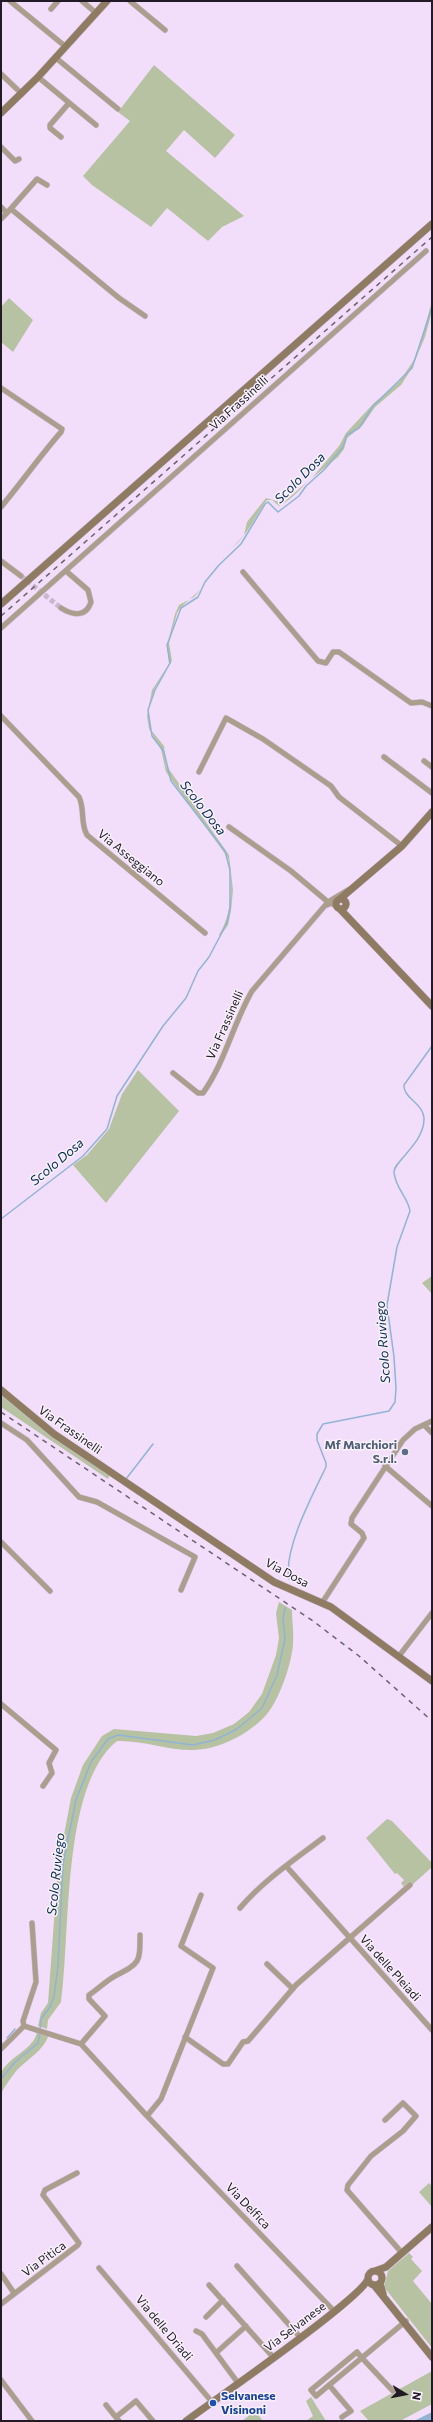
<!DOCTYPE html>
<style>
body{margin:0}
#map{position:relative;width:433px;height:2422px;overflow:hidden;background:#f2defa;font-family:Commissioner,sans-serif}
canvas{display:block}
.frame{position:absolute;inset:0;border:2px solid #221b25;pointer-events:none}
.north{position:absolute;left:385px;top:2374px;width:40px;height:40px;-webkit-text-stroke:3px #f8f0fb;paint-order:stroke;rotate:100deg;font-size:11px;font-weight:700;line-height:16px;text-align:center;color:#221b25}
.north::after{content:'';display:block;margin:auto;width:14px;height:18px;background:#221b25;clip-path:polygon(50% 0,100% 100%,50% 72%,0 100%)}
</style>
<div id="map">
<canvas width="433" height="2422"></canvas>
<div class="frame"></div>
<div class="north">N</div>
</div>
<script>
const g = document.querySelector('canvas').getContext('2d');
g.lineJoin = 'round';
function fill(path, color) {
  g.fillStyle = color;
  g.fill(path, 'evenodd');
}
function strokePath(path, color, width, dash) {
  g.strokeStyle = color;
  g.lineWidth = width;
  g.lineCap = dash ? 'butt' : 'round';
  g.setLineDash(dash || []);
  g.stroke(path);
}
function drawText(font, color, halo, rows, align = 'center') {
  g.font = font + ' Commissioner,sans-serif';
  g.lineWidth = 3;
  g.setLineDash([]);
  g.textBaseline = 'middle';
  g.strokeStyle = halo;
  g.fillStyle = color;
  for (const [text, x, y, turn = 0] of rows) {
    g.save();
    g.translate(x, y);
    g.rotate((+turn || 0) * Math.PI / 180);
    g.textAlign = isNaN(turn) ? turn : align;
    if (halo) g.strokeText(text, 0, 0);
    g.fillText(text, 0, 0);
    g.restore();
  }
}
const green = new Path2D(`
 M154,65L235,135L215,158L184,130L166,151L244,216L222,227L208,241L167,208L151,227L92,185L83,176L130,121L118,112Z
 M9,298L33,320L13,352L1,342V307Z
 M432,301V311L425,337L412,368L401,385L375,407L362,426L347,438L344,449L338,457L312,478L339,446L346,433L374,403L399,382L412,363L418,352Z
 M307,482C299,491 290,500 279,506L272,500H267C255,516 248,535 232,548L244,535L247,522L266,498L283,503Z
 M201,589L181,607L177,613L169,643L172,661L155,688L148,710L151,730L164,746L166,765L229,855L233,890L231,911L228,925L220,936L219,935C233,912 233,884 228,858L166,772L161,749L149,729L147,716L152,690L169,664L167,646L175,614L179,605L194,597Z
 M138,1070L179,1111L106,1203L73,1165L87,1155L109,1129L122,1094Z
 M432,1276V1294L422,1283Z
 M1,1393L32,1420L110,1474L108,1479L1,1407Z
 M279,1602L292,1610C292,1621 294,1633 293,1644C292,1663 279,1700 267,1714C250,1734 218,1750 192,1750C166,1750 142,1740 117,1741C61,1786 71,1934 61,2002L48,2020L47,2029L38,2026L41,2013L48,2003L58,1866L71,1798L83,1765L102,1736L114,1729L196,1736L213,1733L234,1724L249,1712L262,1694L276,1655L279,1638L276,1613Z
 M387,1819L392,1821L432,1863V1867L411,1886L404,1887L401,1883L404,1880L397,1873L395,1874L366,1838Z
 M37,2031L49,2035C43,2051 29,2058 17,2070C11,2077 6,2085 1,2093C1,2087 0,2076 2,2071C11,2055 35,2049 37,2031Z
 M429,2183L432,2186V2207L419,2192Z
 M409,2253L413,2257L411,2259L422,2271L413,2281L432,2304V2348L384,2287L388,2271Z
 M432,2371V2404L400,2421H369L360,2411Z
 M311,2397L326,2421H306L313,2416L306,2401Z
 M255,2411L263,2421H242Z`);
const water = new Path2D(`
 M432,2412V2419L427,2421H414Z`);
const stream = new Path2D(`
 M1,1219L83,1156L107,1129L117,1096L163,1026L186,998L198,971L209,957L227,923L230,908V870L225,851L171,781L164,752L152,736L148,710L155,690L170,663L167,645L181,608L198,597L205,582L219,565L241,544L265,504L268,502L278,512L299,496L306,486L325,469L343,447L347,435L359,428L373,406L412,368L432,307
 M126,1479L153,1444
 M289,1579C283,1550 313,1494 326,1467V1463L317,1440V1434L323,1424L389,1411L395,1402L396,1388L394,1357L387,1305L397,1247L410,1211C408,1197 395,1188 394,1172C393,1162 425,1143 424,1118C423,1103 403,1098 404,1085L432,1046
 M40,2030L41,2019L50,2007L54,1997L58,1966L63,1864L76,1800L91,1762L108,1739L118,1735L193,1745L215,1740L237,1729L262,1708L277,1675L285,1639L283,1619L285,1608
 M7,2038L15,2029
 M1,2045L3,2043
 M1,2079L15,2062L38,2043L40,2033`);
const streetTunnel = new Path2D(`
 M21,576L61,608`);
const street = new Path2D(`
 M10,1L66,47
 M82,1L96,13
 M130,1L165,30
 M51,9L58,1
 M56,58L118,109
 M1,74L22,94
 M38,77L96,125
 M61,137L50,128V125L69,103
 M1,147L15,161L19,159
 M1,207L7,213L37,179L47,185
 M11,209L119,298L145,316
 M1,219L7,213
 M1,388L62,429L61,432C40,456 22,482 1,507
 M1,561L21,576
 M243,572L318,661L326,663L333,652H339L411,703L422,702L432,706
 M61,608C72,615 86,618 91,602L88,590L66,571
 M1,628L426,251
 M1,716L79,797C85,809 80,823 87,835L205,933
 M384,757L432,793
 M424,761L432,767
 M199,772L226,718L263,739L331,786L339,797L402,846
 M229,827L291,871L328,902
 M327,905L331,903L336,906
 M173,1073L198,1093H203C225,1062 233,1024 252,991L328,902L348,890
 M1,1423L27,1440L79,1497L97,1502L195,1557L181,1590
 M425,1426L432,1433
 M385,1466L432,1506
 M1,1542L50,1591
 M322,1603L364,1538L362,1533L351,1524L352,1518L403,1440L415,1429L432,1421
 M399,1656L432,1613
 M1,1704L56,1750L49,1763L52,1773L43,1786
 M286,1866L432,2030
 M240,1908C264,1880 294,1860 323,1838
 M267,1964L293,1989
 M24,2026L23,2021L36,1982L32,1923
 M185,2037L223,2064H228L243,2042L248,2041L296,1985L410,1885
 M81,2044L105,2016L89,1999V1995C98,1989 106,1981 115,1976C140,1963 140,1963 140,1935
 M1,2049L24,2026L81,2044L147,2116L334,2311
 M147,2116L161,2099L213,1968L181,1946L201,1895
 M385,2120L403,2103L416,2116L403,2131L371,2156L348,2185L347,2190L402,2253
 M237,2266L300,2337
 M99,2268L212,2402
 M1,2274L14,2293
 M209,2285L273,2357
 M1,2304L78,2245L79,2243L43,2195L45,2190L77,2173
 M206,2317L223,2300
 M196,2331L202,2334L238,2383
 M217,2352L246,2326
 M1,2380L32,2421
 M329,2385L351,2411L342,2417
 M393,2391L362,2358L357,2352L311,2390L316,2396L406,2321
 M106,2405L119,2421
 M116,2417L136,2401L153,2421`);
const secondary = new Path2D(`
 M1,113L38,77L107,1
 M1,604L432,224
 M341,898L402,846L432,812
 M336 904a5 5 0 1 1 10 0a5 5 0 1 1-10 0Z
 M340,909L432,1006
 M1,1390L54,1434L274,1582L331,1607L432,1681
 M375,2271L386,2267L432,2227
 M368 2278a7 7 0 1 1 14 0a7 7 0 1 1-14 0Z
 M380,2283L383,2294
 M374,2285L432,2357
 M186,2421C213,2401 361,2299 368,2279`);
const rail = new Path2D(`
 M1,616L432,237
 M1,1412L313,1621L359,1656L432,1721`);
const markers = [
 [405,1452,4,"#5c6f8a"],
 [213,2403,4,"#1a4fb4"]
];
const streetNames = [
 ["Via Frassinelli",239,403,-42],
 ["Via Asseggiano",131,858,39],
 ["Via Frassinelli",225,1025,-66],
 ["Via Frassinelli",70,1430,35],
 ["Via Dosa",287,1573,28],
 ["Via delle Pleiadi",390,1968,48],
 ["Via Delfica",248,2206,46],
 ["Via Pitica",44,2259,-36],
 ["Via Selvanese",295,2327,-37],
 ["Via delle Driadi",164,2328,50]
];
const serviceNames = [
 ["Mf Marchiori",397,1445],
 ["S.r.l.",397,1459]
];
const transitNames = [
 ["Selvanese",221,2396],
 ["Visinoni",221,2410]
];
const waterNames = [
 ["Scolo Dosa",300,478,-45],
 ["Scolo Dosa",203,808,52],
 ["Scolo Dosa",57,1162,-40],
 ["Scolo Ruviego",383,1342,-94],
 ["Scolo Ruviego",56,1874,-84]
];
fill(green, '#b6c2a1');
fill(water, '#91b3d6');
strokePath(stream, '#91b3d6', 1.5);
strokePath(streetTunnel, '#c8b7cf', 5, [5, 2.5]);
strokePath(street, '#cdbbd4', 6);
strokePath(secondary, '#cdbbd4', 8);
strokePath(street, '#ab9e8d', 5);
strokePath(secondary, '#8e7b62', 7);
strokePath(rail, '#6c6171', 1.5, [5, 5]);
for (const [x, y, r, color] of markers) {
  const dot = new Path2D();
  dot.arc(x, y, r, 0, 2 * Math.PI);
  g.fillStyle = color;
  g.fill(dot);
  strokePath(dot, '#f8f0fb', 1.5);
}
drawText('12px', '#221b25', '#f8f0fb', streetNames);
drawText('bold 12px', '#4e5e75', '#f8f0fb', serviceNames, 'right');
drawText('bold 12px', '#164399', '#f8f0fb', transitNames, 'left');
drawText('italic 13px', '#062c4e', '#f8f0fb', waterNames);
</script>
